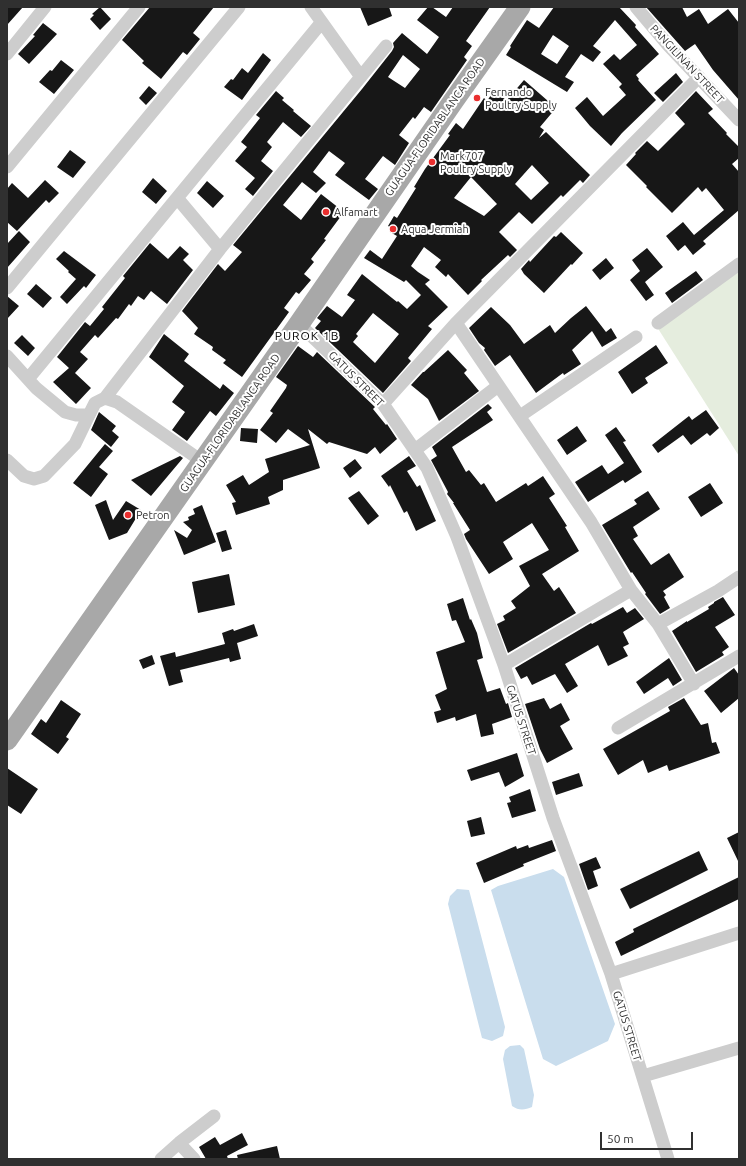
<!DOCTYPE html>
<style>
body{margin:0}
#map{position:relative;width:746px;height:1166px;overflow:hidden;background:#fff;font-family:Ubuntu,sans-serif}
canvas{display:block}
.frame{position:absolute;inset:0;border:8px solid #303030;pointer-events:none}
.scale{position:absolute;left:600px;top:1132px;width:93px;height:18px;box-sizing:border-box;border:2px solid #303030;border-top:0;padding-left:5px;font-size:12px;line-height:14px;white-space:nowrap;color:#303030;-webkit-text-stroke:3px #fff;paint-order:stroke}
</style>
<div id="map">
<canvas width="746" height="1166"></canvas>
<div class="frame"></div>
<div class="scale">50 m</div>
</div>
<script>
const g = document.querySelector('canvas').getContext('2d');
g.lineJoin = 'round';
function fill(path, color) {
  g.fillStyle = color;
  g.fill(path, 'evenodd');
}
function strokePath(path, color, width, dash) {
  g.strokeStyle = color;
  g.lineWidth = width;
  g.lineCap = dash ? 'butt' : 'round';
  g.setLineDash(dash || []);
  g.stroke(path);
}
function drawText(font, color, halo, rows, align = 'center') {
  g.font = font + ' Ubuntu,sans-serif';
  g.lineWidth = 4;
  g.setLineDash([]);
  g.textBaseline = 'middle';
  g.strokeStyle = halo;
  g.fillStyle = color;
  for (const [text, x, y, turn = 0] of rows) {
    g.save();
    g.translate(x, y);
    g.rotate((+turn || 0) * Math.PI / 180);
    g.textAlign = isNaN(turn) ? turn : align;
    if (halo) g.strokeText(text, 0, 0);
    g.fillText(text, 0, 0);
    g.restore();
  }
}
const green = new Path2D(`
 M739,267V456L657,327Z`);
const water = new Path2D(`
 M553,869L564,877L615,1024L608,1041L556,1066L543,1059L491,890L498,886Z
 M457,889L469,890L505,1027L503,1036L492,1041L482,1038L448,904L450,896Z
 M520,1045L524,1049L534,1095L532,1107C525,1110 519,1111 512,1106L503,1059L505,1050L510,1046Z`);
const building = new Path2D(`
 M7,7H23L7,25Z
 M100,7L111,19L100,30L90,19L94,15L92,14Z
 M150,7H214L193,33L200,39L187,55L183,52L161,79L142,63L144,61L122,40Z
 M360,7H389L392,16L368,26Z
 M428,7H432L446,17L453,7H490L466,41L472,46L464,57L467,60L431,112L424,107L415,119L413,117L399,135L409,143L395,165L383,156L365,179L378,189L369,200L335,175L345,163L329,151L313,172L326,183L316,193L302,182L283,205L301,220L321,194L344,212L324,239L326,240L311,259L314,262L304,274L311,280L299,294L296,292L284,308L289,312L242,377L223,363L226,360L212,350L213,347L194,334L198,328L182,311L218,264L225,271L242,252L233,245L362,89L392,51L394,47L393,43L402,33L427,54L439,37L417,20ZM403,55L420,69L405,88L388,77Z
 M554,7H619L636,25L635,27L659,54L636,75L639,79L638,80L656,100L622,133L611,146L590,126L575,108L587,97L603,116L626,95L619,87L622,84L603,64L614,54L620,60L637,45L615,20L593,46L601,52L593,62L581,54L565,77L574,82L567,92L506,55L511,47L510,46L527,20L539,28ZM553,35L569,46L557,64L541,54Z
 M646,7H682L687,17L699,9L708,24L728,9L739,23V100L713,70L695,44L685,51Z
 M43,23L57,34L29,64L18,54L35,36L33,35Z
 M263,53L271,60L242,100L224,87L231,79L233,80L242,68L248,73Z
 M61,60L74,70L54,94L39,82L50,70L52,71Z
 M676,73L683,82L663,102L654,93Z
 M524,80L556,108L540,127L544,130L539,138L546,132L590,175L583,183L580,180L563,197L561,195L532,224L519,212L499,232L517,250L510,257L508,255L481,280L482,281L468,295L448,274L446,277L435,267L441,260L424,247L411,266L418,272L430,280L425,284L448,307L428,326L432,329L408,358L411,361L383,393L315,328L321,321L317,318L327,306L342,317L355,300L347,295L362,274L397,302L398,301L407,309L421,295L406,280L404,282L364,258L370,250L382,259L397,236L390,232L392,228L388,226L394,216L397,218L416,188L414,187L425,169L450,135L448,134L456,123L463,129L484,98L487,101L493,92L507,100ZM532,165L549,183L531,200L515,184ZM471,177L497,204L484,216L454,198ZM373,313L399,334L375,363L353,342L358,336L356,334Z
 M149,86L157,93L146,105L139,98Z
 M276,91L284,98L282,100L294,110L293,111L311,126L301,137L283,122L267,142L272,147L261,161L273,171L253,196L245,189L255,178L235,161L247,147L241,142L260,118L256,115Z
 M696,91L713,109L708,113L727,133L726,134L739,147V158L732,164L739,172V210L703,241L706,244L693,255L685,245L678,251L666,236L683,222L694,235L724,210L706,188L702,192L698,187L672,213L646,187L647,186L626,165L636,154L635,153L647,141L658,151L685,124L675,113Z
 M70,150L86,162L73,178L57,167Z
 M153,178L167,191L156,204L142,192Z
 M45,180L59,193L49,203L46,200L17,231L7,222V189L12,183L28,198Z
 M207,181L224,196L213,208L197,193Z
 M19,231L30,242L7,268V244Z
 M561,232L583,253L572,265L571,264L544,293L524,274L521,269L529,260L530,262L554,236L556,237Z
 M150,243L168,259L180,246L189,254L183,260L193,270L167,304L151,291L144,300L138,296L131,306L129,304L118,319L116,318L98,338L95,335L80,352L88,359L75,373L91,388L76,404L53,382L69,368L57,357L85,322L90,326L104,309L102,307L125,278L123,276Z
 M647,248L663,267L645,282L654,295L646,301L630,280L640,271L632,260Z
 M64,251L96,275L86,288L84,286L67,304L60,297L76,279L68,272L69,271L56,259Z
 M606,258L614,268L600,280L592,270Z
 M696,271L703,280L672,303L665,293Z
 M36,284L52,298L43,308L27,294Z
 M7,296L19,306L7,319Z
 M586,306L606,332L611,328L617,338L602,347L592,331L572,350L581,364L564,375L563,373L536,393L510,355L495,366L484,350L485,348L479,343L469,328L491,307L510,325L524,344L550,325L555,333L571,318Z
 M164,334L189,354L184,361L220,389L223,384L234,393L216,416L210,411L187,441L172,430L185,412L172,402L184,386L149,357Z
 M22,335L35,348L28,356L14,343Z
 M656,345L668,363L645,378L648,383L632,394L618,372Z
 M298,346L313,357L317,352L375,407L373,409L386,425L387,424L397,439L380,454L375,447L367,454L329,442L327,444L308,429L320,468L283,480V490L268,497L270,504L236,515L232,503L236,502L226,485L243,475L249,485L269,472L265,459L310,445L288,429L276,443L260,430L273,413L270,411L286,388L287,385L276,377Z
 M448,350L467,370L464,373L479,391L439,421L428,399L411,385L423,372H424Z
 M488,404L492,408L487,412L493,420L452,447L466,472L469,470L481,485L484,483L496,502L526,483L528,486L543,476L555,494L549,498L567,526L565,527L579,551L542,574L554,591L559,587L576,613L508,653L497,624L505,620L503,616L516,608L511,601L530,586L519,566L549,550L532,523L503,542L513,559L489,574L466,539L464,534L470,530L453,503H454L447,494L448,492L431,460L437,456L432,447Z
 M706,410L719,428L710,436L707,433L691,445L683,435L658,453L652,445L689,416L692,420Z
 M99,412L116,426L112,431L119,437L111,447L91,430Z
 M577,426L587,441L567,455L557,440Z
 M616,427L626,441L623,442L642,472L625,483L623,480L588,502L575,482L602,465L608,474L624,463L605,435Z
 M241,428L258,429L257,443L240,441Z
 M105,444L113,451L99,467L108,474L91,497L73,483Z
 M180,456L183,458L151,496L131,480Z
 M409,456L416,466L407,471L417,487L420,485L436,521L416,531L407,511L404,513L390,485L389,487L381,476Z
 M355,459L362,468L350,478L343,468Z
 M710,483L723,503L701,517L688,497Z
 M359,491L379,516L368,525L348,498Z
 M648,491L660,509L633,527L638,536L633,539L651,565L669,553L684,577L663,591L666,595L664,597L670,608L660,614L645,594L646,593L632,572L631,573L602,525L637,504L634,500Z
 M106,500L113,520L126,501L141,510L127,533L109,540L95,505Z
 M202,505L216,542L184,555L174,530L187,538L192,530L183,522L189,520L188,517L195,514L193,509Z
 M226,530L232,549L222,552L216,533Z
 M229,574L235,605L198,613L192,582Z
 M723,597L735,615L715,627L729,647L722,652L724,655L696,672L672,631L687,621V622L709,609L708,607L714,603V602Z
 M463,598L470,620L471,619L477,633L483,658L477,660L487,692L500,688L506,704L508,703L512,717L492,724L494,734L481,737L476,714L456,721L455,717L437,723L434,712L441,710L435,695L447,689L436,652L465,642L456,620L452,621L447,604Z
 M623,607L627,613L635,608L644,619L623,632L629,644L623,647L628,656L608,666L598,645L565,664L578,686L567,693L555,674L532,685L527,676L521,679L515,668L591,623L592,624Z
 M254,624L258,636L237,643L241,659L230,662L229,658L180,670L183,682L169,686L160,656L175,652L176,657L225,644L222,633L233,629L234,631Z
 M152,655L155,664L143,669L139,660Z
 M669,658L682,680L673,686L668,678L644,694L636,682Z
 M734,668L739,675V698L721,713L704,691Z
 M544,698L550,709L561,703L570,720L560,726L573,749L547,763L540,749L525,704Z
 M684,698L701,725L708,723L712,743L716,742L720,753L669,771L667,765L648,773L643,760L618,775L603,749L670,711L668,707Z
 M61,700L81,714L66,737L69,739L58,754L31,734L41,719L46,723Z
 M517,753L524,776L505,787L499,772L471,781L467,770Z
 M7,768L38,789L21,814L7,805Z
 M579,773L583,786L556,795L552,782Z
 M530,789L536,811L512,818L507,803L511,802L509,797Z
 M481,817L485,834L471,837L467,821Z
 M739,832V863L727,838Z
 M552,840L556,851L523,864L524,866L484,883L476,863L516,846L517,849L528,845L529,848Z
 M699,851L708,870L630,909L620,889Z
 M596,857L601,868L593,871L598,886L588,890L579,864Z
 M739,877V899L621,956L615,942L634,932L633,929Z
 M242,1133L248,1145L227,1156L228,1159H206L199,1147L215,1137L220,1145Z
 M277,1146L280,1159H238L237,1155Z`);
const minor = new Path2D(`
 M311,7L361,77
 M636,7L668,45L739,120
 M7,54L45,7
 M7,167L139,7
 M178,199L220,249
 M7,288L239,7
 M456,323L591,522L631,590L504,665
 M658,323L739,264
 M299,324L383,404L427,468L457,537L504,665L553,818L611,974L668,1159
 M7,356L36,388L65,412L76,415H89L95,403L105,398L117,402L203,462
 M28,379L321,23
 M105,398L220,249L386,46
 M383,404L456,323L699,77
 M520,416L636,337
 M415,450L498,386
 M7,460L24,476L34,479L44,476L75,444L89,415
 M631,590L658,624L694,684
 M658,624L718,591L739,577
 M618,728L739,656
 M611,974L739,933
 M643,1076L739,1048
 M179,1143L194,1159
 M161,1159L179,1143L214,1116`);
const primary = new Path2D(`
 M7,740L299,324L454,100L520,7`);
const markers = [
 [477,98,4,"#ea2f2f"],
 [432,162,4,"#ea2f2f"],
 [326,212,4,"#ea2f2f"],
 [393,229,4,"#ea2f2f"],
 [128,515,4,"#ea2f2f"]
];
const streetNames = [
 ["PANGILINAN STREET",687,64,47],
 ["GUAGUA-FLORIDABLANCA ROAD",435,127,-55],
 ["GATUS STREET",356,379,45],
 ["GUAGUA-FLORIDABLANCA ROAD",230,423,-55],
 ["GATUS STREET",521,720,72],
 ["GATUS STREET",627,1026,73]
];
const poiNames = [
 ["Fernando",485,92],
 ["Poultry Supply",485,105],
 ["Mark707",440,156],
 ["Poultry Supply",440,169],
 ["Alfamart",334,212],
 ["Aqua Jermiah",401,229],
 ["Petron",136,515]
];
const neighbourhoodNames = [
 ["PUROK 1B",307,336]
];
fill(green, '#e5edde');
fill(water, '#c9dded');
fill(building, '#171717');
strokePath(minor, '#cdcdcd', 13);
strokePath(primary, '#a8a8a8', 21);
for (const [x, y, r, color] of markers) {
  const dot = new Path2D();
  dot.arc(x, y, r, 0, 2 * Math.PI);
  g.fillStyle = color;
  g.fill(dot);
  strokePath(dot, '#fff', 1.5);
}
drawText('11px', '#303030', '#fff', streetNames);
drawText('11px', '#303030', '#fff', poiNames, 'left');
g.letterSpacing = '1px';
drawText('12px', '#000', '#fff', neighbourhoodNames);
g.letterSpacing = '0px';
</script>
